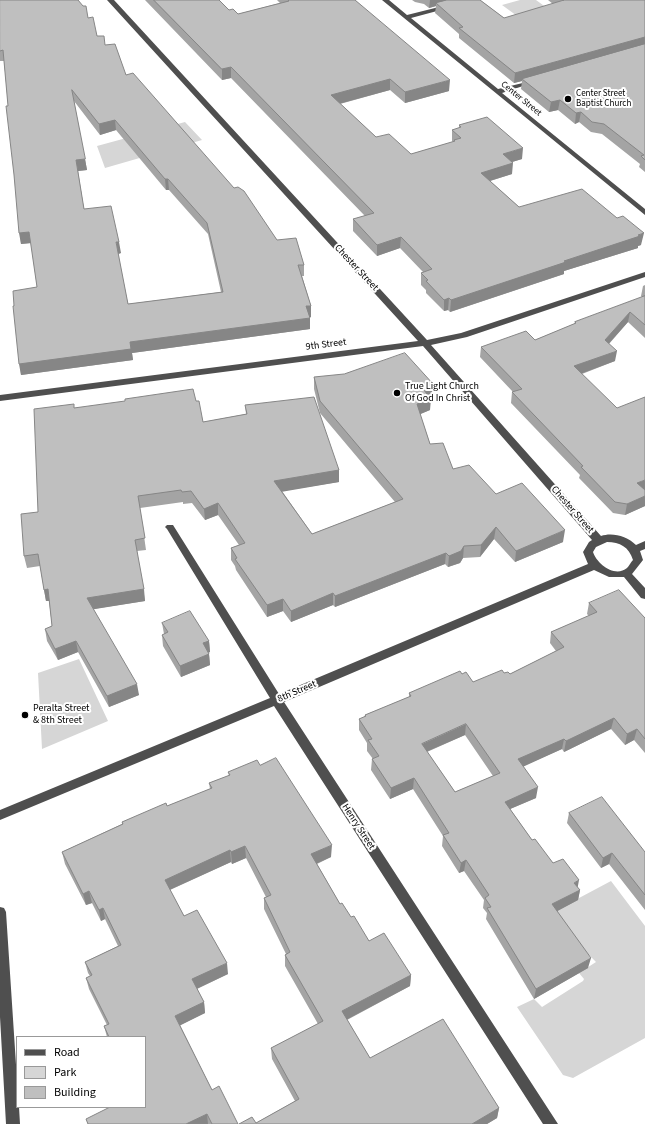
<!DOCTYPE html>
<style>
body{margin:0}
#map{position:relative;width:645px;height:1124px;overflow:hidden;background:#fff;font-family:"Source Sans 3",sans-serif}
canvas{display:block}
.legend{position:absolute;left:16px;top:1036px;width:130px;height:72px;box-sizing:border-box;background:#fff;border:1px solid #999;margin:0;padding:5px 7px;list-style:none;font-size:12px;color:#000}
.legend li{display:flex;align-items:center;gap:8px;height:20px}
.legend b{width:20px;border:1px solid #999}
</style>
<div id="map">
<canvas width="645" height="1124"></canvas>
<ul class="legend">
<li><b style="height:5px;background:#4f4f4f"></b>Road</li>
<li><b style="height:11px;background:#d6d6d6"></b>Park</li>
<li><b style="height:11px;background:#bfbfbf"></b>Building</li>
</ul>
</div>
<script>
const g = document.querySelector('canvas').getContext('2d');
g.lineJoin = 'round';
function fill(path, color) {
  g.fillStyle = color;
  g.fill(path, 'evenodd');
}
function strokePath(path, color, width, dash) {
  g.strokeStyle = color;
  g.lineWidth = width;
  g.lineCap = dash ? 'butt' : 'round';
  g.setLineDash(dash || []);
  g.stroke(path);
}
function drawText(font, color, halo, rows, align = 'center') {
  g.font = font + ' "Source Sans 3",sans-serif';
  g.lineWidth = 4;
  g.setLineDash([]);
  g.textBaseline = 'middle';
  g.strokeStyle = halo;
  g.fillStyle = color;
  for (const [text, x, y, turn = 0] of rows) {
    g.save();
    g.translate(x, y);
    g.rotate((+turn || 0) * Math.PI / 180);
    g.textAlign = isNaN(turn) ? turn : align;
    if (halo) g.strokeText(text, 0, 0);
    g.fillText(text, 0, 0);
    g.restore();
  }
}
const green = new Path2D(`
 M520,0H536L565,21L535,29L502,5Z
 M185,122L202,140L105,168L97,146Z
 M79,659L108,721L42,749L38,673Z
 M611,881L645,926V1038L573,1078L563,1075L517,1007L534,999L542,1007L583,981L584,979L579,973L596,962L549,914Z`);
const minor = new Path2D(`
 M107,0H114L427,340L461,333L645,272V277L467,337L431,345L601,536C612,532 627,536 636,545L645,541V549L640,551L643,560L632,574L645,588V599L641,598L624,577H609L594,570L284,702L558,1124H543L274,706L0,820V810L270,698L167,529L165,527L167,525H173L279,694L588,564L583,552L589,542L592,540L423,346L0,401V395L418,341ZM607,542C620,542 629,547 633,560C631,562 629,566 627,568C615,578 597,564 593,552L596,547Z
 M382,0H389L407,15L467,0H478L411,18L498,89L535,80V82L502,93L645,209V215Z
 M0,907L4,908L6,912L17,1080V1107H19L20,1124H6L0,1017Z`);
const wall = new Path2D(`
 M0,0L88,18L97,36L105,45L126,75L277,240L304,265V276H302L311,306V317H310V329L132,353L133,360L21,375L14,306L37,287L31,243L21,244L4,61H0ZM74,101L100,135L116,130L166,190H169L208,234L221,292L128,304L118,254L121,253L84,209L78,171L87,170Z
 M145,0H219L229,10L238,14L280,3L277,0H355L449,91L405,103L390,90L340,104L376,137L411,154L453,142L452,141V130L459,128V125L522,159L512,162V174L490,181L519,207L641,245L638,246V248L564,271V274L450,312L448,310L444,311L426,293V290L421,285V273L423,272L400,248L377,256L353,231V219L365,216L231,78L222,80Z
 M412,0H480L504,18L553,4L548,0H645V172L639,167L640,164L602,134L591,132L579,122L575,124L558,110L549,112L521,89L522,81L514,83L459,38V34L435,13L436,6L429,8L424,4L415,2Z
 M645,285V338L628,322L609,344L615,361L582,374L645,490V506L625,515L613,513L579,478L580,475L511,403L512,392H513L480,357L481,347L535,340L574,324L575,322L642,297L641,296L643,286Z
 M314,377L433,397L430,398V410L420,414L430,444L453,469L496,494L563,542L515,562L494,539L480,557L463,558L460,563L448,567L445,564L335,607L333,605L291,622L283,611L267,617L236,570L235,566L231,560V548L239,545L218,515L205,520L192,503L183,504V502L140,508L146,550L137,551L145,601L93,609L139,695L109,707L78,652L58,660L47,641L45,629L52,626L49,601H46L40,566L27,568L24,556L38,512L74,408L196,401L203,422L246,414L245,405L339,470V482L282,491L312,534L395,502L320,413L314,389Z
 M589,603L645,618V753L634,740L625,745L611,729L564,752L562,749L523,766L536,798L510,809L532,840L553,863L580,890L578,900L557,911L588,968L534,999L486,919L487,913L483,908L484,900L464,871L459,873L442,846L443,836L413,789L390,799L371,770L372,759H373L367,751V743L359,730V719L364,717L365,715L409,697V693L462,674L473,682L504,673L510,674L556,651L550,643L551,632L589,616L587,614ZM465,735L493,776L455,792L427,752Z
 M162,623L209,641L210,652L208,653L209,654L210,665L181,677L163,646L162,635L164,634Z
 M260,765L331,857L317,864L340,904L369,941L411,975L410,986L347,1020L370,1058L499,1108L497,1118L487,1124H239L256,1123L295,1101L272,1059L271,1048L318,1024L285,966V955L286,954L264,909V898L266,897L246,858L232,864L231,862L170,890L184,916L228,974L197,989L204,1002L205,1013L180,1025L212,1090L238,1124H88L86,1119L145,1107V1037H107L104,1026L107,1025L89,989L86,978L90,976L88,973L85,962L118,946L105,919L101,921L92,903L86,905L65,864L62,852L122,824V822L167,806L210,789L209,783L229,776L228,772Z
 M569,813L645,852V910L609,864L601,868L567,823Z`);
const shadedWall = new Path2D(`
 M430,0H461L436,3V6L429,8Z
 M645,37V47L522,79V81L514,83L515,73Z
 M231,67V78L222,80V69Z
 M390,79V90L331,106V95Z
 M450,80L449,91L405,103V92Z
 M560,100L558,110L549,112L551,102Z
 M581,112L579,122L575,124L576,113Z
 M115,120L116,130L100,135L99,124Z
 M523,148L522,159L502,165L503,154Z
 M85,159L87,170L78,171L76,160Z
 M513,163L512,174L480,184L481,173Z
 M165,179H168L169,190H166Z
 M29,232L31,243L21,244L19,233Z
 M644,233L641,245L638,246V248L564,271V274L450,312L451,300Z
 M401,237L400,248L377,256V245Z
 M116,242H119L121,253L118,254Z
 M449,298L448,310L444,311V300Z
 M306,306H311V317H307Z
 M630,312L628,322L603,350L605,340Z
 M310,318V329L132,353L133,360L21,375L19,364L130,342Z
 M617,351L615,361L572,377L574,366Z
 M434,385L433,397L422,401L423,389Z
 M431,399L430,410L416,416L417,404Z
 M339,470V482L275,493L274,481Z
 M645,480V489L635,493L637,483Z
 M645,496V506L625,515L627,504Z
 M218,503V515L205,520L204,509Z
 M496,527L494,539L480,557L481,545Z
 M565,530L563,542L515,562L516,551Z
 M464,546L463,558L460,563L448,567L449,556Z
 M446,553L445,564L335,607V596Z
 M48,589L50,601H46L44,590Z
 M144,589L145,601L89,610L87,598Z
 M333,593V605L291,622V611Z
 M283,599V611L267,617V605Z
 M76,641L78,652L58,660L55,649Z
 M209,641L210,652L204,654L203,643Z
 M209,654L210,665L181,677L180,666Z
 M137,684L139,695L109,707L107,696Z
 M614,718L611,729L564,752L566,741Z
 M466,724L465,735L421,754L422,744Z
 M637,729L634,740L625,745L627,734Z
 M564,739L562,749L516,770L518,759Z
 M414,778L413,789L390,799L391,788Z
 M538,787L536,798L503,812L505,802Z
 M332,845L331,857L311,866V854Z
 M245,846L246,858L232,864L231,852Z
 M230,850L231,862L167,891L165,880Z
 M612,853L609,864L601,868L603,858Z
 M466,860L464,871L459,873L461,863Z
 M579,880L577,891L574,883Z
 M580,890L578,900L550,915L552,904Z
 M89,891L92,903L86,905L83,894Z
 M103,908L105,919L101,921L99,910Z
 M591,958L588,968L534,999L536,989Z
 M227,963L228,974L194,990L192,979Z
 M411,975L410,986L342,1022V1011Z
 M204,1002L205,1013L177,1027L175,1016Z
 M499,1108L497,1118L487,1124H472Z
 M207,1114L208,1124H186Z`);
const building = new Path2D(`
 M0,0H78L83,6H86L88,18L93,17L97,36H104L105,45L115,44L126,75L133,73L234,188L238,187L244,191L277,240L296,238L304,265H298L311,306H306L310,318L130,342L131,349L19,364L13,306H14L13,291L37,287L29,232L19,233L14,175L6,106H8L3,50L0,51ZM72,90L99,124L115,120L165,179H168L207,223L223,292L128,304L116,242H119L111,206L84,209L76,160L85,159Z
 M154,0H219L229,10L233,9L238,14L289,1L288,0H355L450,80L405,92L390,79L331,95L376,137L389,134L411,154L455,141L454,140L461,138L452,130L461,127L459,125L487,117L523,148L503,154L513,163L481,173L519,207L582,189L617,218L623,216L644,233L638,235L640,236L564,261L566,262L451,300L449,298L444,300L426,281L428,280L421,273L432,269L401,237L377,245L353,219L374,213L231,67L222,69Z
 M447,0H480L504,18L564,0H563H645V37L515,73L459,28L463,27L436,3Z
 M645,44V160L641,156L644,155L604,124L592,122L581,112L576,113L560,100L551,102L522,79Z
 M645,296V325L630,312L605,340L617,351L574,366L617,408L645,397V480L637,483L645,490V496L627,504L615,502L581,467L583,466L512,392L522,389L481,347L526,331L535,340L576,323L575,322Z
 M405,353L434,385L423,389L431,399L417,404L430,444L443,443L453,469L469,465L496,494L522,483L565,530L516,551L496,527L481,545L464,546L461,551L449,556L446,553L335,596L333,593L291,611L283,599L267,605L235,559L237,558L231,548L245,543L218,503L204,509L191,491L182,492L181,490L138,496L145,538L135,540L144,589L87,598L137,684L107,696L76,641L55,649L45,629L52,626L48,589L44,590L38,554L24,556L21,514L38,512L34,409L74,404V408L125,401V399L193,389L196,401H199L203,422L247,414L245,405L314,397L339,470L274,481L312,534L403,499L320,401L314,377L344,374Z
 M619,590L645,618V739L637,729L627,734L614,718L566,741L564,739L518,759L538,787L505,802L532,840L535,839L553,863L563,859L579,880L574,883L580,890L552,904L591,958L536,989L487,908L491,907L485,898L489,895L466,860L461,863L443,835L449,833L414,778L391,788L372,759L379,756L368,740L372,739L359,719L366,716L365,715L411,696L409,693L460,671L462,674L466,672L473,682L502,670L504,673L508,672L510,674L564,647L551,632L597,612L589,603ZM466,724L500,773L455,792L422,744Z
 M190,611L209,641L203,643L209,654L180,666L162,635L168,632L162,623Z
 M276,758L332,845L311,854L340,904L342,903L351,917L354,916L369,941L384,933L411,975L342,1011L370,1058L443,1019L499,1108L472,1124H239L252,1117L256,1123L299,1099L271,1048L323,1021L285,955L290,952L264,898L271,895L245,846L231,852L230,850L165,880L184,916L197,910L227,963L192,979L204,1002L175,1016L212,1090L219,1086L238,1124H212L207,1114L186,1124H88L86,1119L110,1107H145V1037H109L104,1026L109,1024L86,978L92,975L85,962L121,945L103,908L99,910L89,891L83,894L62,852L123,824L122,822L166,803L167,806L212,788L209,783L230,775L228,772L257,760L260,765Z
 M602,797L645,852V895L612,853L603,858L569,813Z`);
const markers = [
 [568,99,4,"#000"],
 [397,393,4,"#000"],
 [25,715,4,"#000"]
];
const farPoinames = [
 ["Center Street",576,94],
 ["Baptist Church",576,104]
];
const farStreetnames = [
 ["Center Street",521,99,39]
];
const streetNames = [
 ["Chester Street",356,268,47],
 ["9th Street",326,345,-7],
 ["Chester Street",572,510,49],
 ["8th Street",297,692,-23],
 ["Henry Street",358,827,57]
];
const poiNames = [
 ["True Light Church",405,387],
 ["Of God In Christ",405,399],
 ["Peralta Street",33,709],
 ["& 8th Street",33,721]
];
fill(green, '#d6d6d6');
fill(minor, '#4f4f4f');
fill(wall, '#a4a4a4');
fill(shadedWall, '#868686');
fill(building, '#bfbfbf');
strokePath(building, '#868686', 1);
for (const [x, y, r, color] of markers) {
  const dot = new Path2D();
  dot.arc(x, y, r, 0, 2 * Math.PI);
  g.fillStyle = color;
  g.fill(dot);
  strokePath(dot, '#fff', 1.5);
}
drawText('9px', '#000', '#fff', farPoinames, 'left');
drawText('9px', '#000', '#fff', farStreetnames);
drawText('10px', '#000', '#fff', streetNames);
drawText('10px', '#000', '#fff', poiNames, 'left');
</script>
